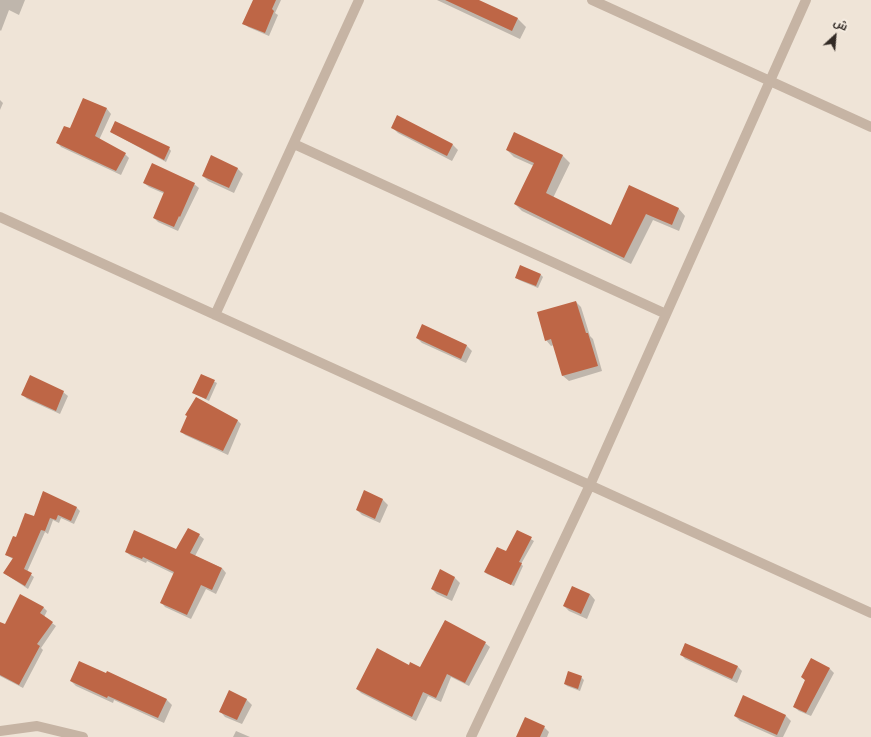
<!DOCTYPE html>
<meta charset="utf-8">
<style>
body{margin:0}
#map{position:relative;width:871px;height:737px;overflow:hidden;background:#efe4d7;font-family:"Sofia Sans Condensed",Cairo,sans-serif}
canvas{display:block}
.north{position:absolute;left:815px;top:16px;width:40px;height:40px;-webkit-text-stroke:3px #f7eee3;paint-order:stroke;rotate:26deg;font-size:11px;font-weight:700;line-height:16px;text-align:center;color:#322a25}
.north::after{content:'';display:block;margin:auto;width:14px;height:18px;background:#322a25;clip-path:polygon(50% 0,100% 100%,50% 72%,0 100%)}
</style>
<div id="map">
<canvas width="871" height="737"></canvas>
<div class="north">ش</div>
</div>
<script>
const g = document.querySelector('canvas').getContext('2d');
g.lineJoin = 'round';
function fill(path, color) {
  g.fillStyle = color;
  g.fill(path, 'evenodd');
}
function strokePath(path, color, width, dash) {
  g.strokeStyle = color;
  g.lineWidth = width;
  g.lineCap = dash ? 'butt' : 'round';
  g.setLineDash(dash || []);
  g.stroke(path);
}
const shadow = new Path2D(`
 M0,0H25L19,15L9,10L1,31L0,30Z
 M256,0H281L275,13L278,15L269,36L248,27L244,23Z
 M437,0H477L518,19L526,27L520,39Z
 M84,99L107,109L111,114L99,140L125,154L129,158L121,175L61,147L57,142L70,130Z
 M0,100L3,103L0,110Z
 M392,127L453,145L458,150L452,161L398,133Z
 M111,132L169,148L171,151L166,162Z
 M514,133L563,156L570,163L553,198L611,226L630,187L679,209L685,216L679,231L653,220L631,264L522,211L515,204L534,166L514,157L507,150Z
 M237,168L243,174L234,193L208,181L203,176Z
 M144,183L194,184L199,188L178,231L158,222L154,218L165,194L149,187Z
 M541,275L543,277L538,288L519,280L516,277Z
 M576,302L581,307L590,336L593,339L602,371L569,381L563,376L554,345L551,346L546,340Z
 M417,338L466,345L472,351L466,363L422,343Z
 M201,375L217,383L209,401L193,393Z
 M63,392L68,396L60,414L27,399L22,394Z
 M237,420L241,424L228,455L185,435L181,431Z
 M365,492L383,500L388,505L380,523L362,515L357,510Z
 M43,493L77,508L80,511L74,524L61,518L59,523L53,520L48,534L45,532L27,572L34,577L28,589L4,573L13,559L6,555L17,539L34,517Z
 M517,531L534,541L521,564L523,566L514,586L487,574L485,572L507,553Z
 M199,535L204,539L195,556L222,568L226,573L216,594L206,589L191,619L165,607L161,602L174,574L147,561L146,563L131,556L126,552L176,551Z
 M440,571L455,578L460,583L452,601L437,594L432,589Z
 M590,594L595,600L587,619L569,611L564,606Z
 M43,607L47,611L44,617L56,626L41,648L43,650L23,688L0,676V623L5,626Z
 M485,643L490,647L469,686L451,677L441,702L428,696L416,721L361,693L357,689L409,666L420,668Z
 M685,644L738,667L742,671L737,683L685,659L681,654Z
 M812,659L830,669L834,673L811,716L799,711L794,707L806,681L802,677Z
 M107,673L167,700L172,705L164,723L114,700L113,703L76,686L71,681L106,674Z
 M581,677L584,680L580,691L567,686L565,684Z
 M246,699L252,705L242,724L225,717L220,711Z
 M785,715L791,721L783,737H776L740,721L735,716Z
 M544,727L549,732L547,737H520Z
 M236,731L250,737H233Z`);
const building = new Path2D(`
 M253,0H276L272,9L274,11L265,33L242,24Z
 M445,0H479L518,18L512,31Z
 M83,98L107,108L95,136L126,153L116,171L56,143L64,126L70,128Z
 M397,115L453,144L447,156L391,128Z
 M115,121L170,147L164,160L110,132Z
 M514,132L563,155L546,193L611,225L629,185L679,208L672,225L646,214L624,258L514,204L534,163L506,150Z
 M211,155L238,168L229,188L202,176Z
 M152,163L195,183L180,217L179,216L174,227L153,218L164,192L143,183Z
 M520,265L541,274L536,286L515,278Z
 M576,301L586,333H588L598,366L562,376L551,339L545,341L537,312Z
 M422,324L467,345L461,359L416,338Z
 M201,374L215,380L206,399L192,393Z
 M30,375L64,391L56,411L21,395Z
 M196,397L238,420L223,451L180,432L187,416L185,415Z
 M364,490L383,499L375,519L356,510Z
 M43,491L77,507L71,521L58,515L56,520L50,518L45,531L41,530L24,569L32,573L25,586L3,573L13,558L5,555L13,536L16,537L25,513L34,516Z
 M188,528L200,534L190,553L222,568L212,590L201,585L187,615L160,603L174,572L143,557L142,559L125,552L134,530L176,549Z
 M517,530L532,537L519,562L522,563L511,585L484,572L497,547L506,551Z
 M440,569L455,577L447,596L431,589Z
 M572,586L590,594L581,614L563,606Z
 M20,594L44,607L40,613L53,622L37,644L40,646L19,685L0,675V622L5,624Z
 M445,620L486,642L465,683L447,674L436,698L423,692L412,717L356,689L377,648L409,665L410,662L420,667Z
 M685,643L738,666L732,679L680,655Z
 M811,658L830,668L806,713L793,707L805,680L801,677Z
 M79,661L106,673L107,671L167,699L158,718L108,696L107,698L70,681Z
 M568,671L582,676L578,689L564,684Z
 M229,690L247,699L237,720L219,712Z
 M743,695L786,715L777,735L734,716Z
 M525,717L545,726L540,737H516Z`);
const street = new Path2D(`
 M592,0L871,127
 M294,144L666,314
 M0,217L871,613
 M215,315L359,0
 M0,731L37,726L83,737
 M471,737L590,485L806,0`);
fill(shadow, '#0003');
fill(building, '#be6646');
strokePath(street, '#c6b4a4', 10);
</script>
